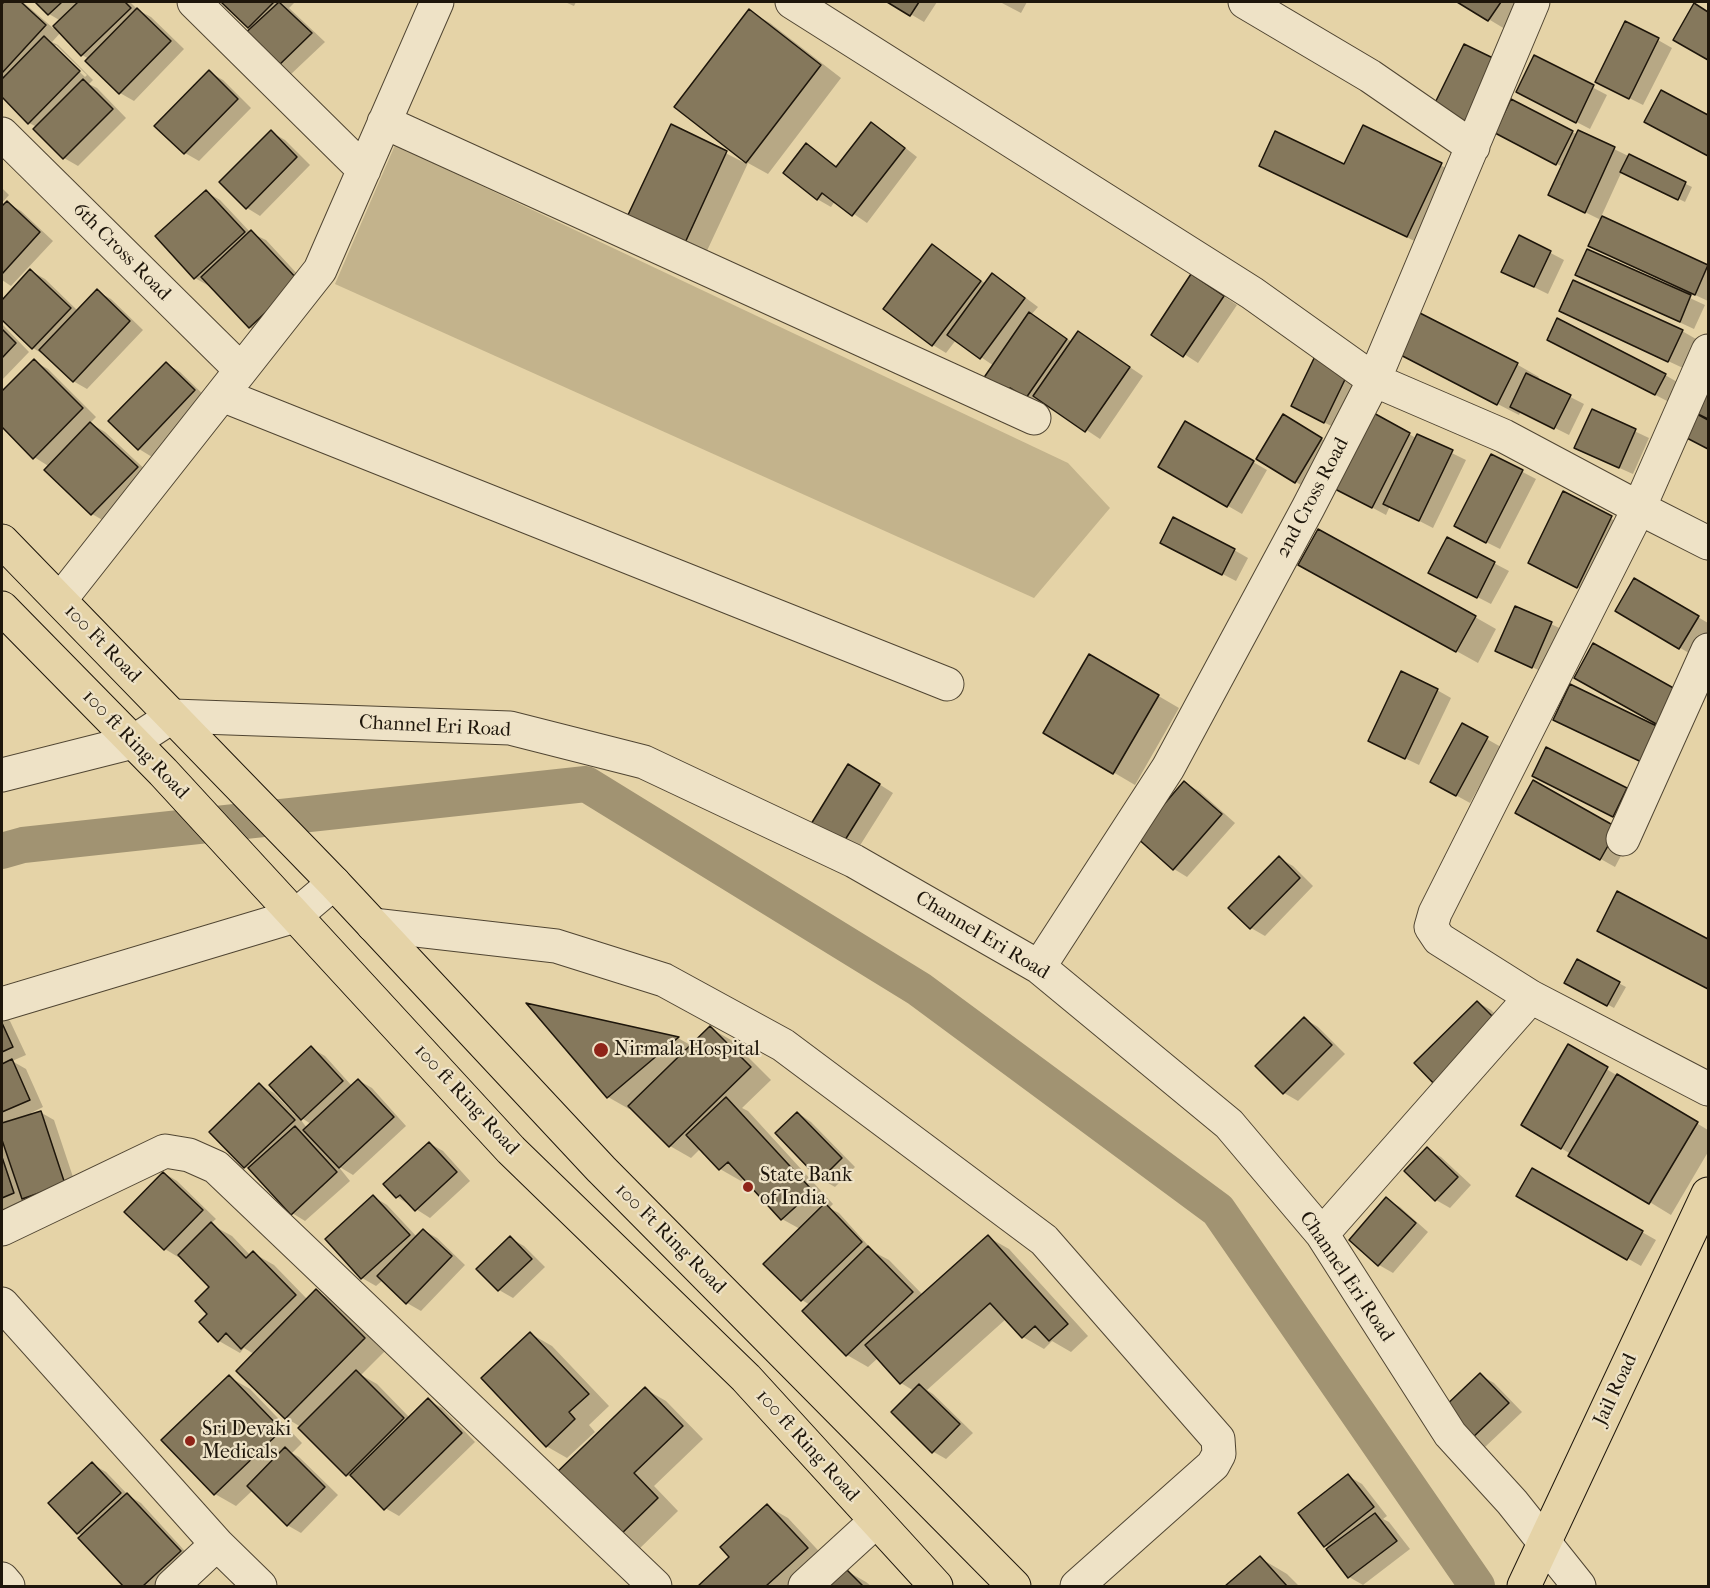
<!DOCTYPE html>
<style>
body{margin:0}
#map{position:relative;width:1710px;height:1588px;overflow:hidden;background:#e5d3a7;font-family:"IM FELL French Canon",serif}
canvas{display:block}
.frame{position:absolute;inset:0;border:3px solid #1e160b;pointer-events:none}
</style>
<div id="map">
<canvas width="1710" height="1588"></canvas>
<div class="frame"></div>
</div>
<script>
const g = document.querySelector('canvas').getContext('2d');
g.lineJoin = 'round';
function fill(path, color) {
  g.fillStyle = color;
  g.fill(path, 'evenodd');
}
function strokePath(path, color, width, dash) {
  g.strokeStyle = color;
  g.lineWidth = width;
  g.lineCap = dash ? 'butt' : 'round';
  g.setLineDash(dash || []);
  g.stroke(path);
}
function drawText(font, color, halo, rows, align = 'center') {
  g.font = font + ' "IM FELL French Canon",serif';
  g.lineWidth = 4.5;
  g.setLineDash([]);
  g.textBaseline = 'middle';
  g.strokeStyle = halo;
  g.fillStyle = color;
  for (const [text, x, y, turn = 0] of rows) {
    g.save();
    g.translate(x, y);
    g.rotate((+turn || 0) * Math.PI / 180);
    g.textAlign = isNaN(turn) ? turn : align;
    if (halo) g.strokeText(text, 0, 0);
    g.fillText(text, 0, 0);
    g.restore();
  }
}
const green = new Path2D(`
 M395,145L1068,463L1110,508L1034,598L335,284Z`);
const shadow = new Path2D(`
 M2,2H23L53,28L61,21L49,14L37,2H130L138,10L151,17L184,49L134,101L120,93L87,61L89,59L82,55L61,32L52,42L58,45L93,80L89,84L97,88L126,118L78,166L64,158L37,127L29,123L2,95ZM56,45L87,75L85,77L54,47Z
 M223,2H295L289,8L325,42L289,76L252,29Z
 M565,2H576L574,6Z
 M890,2H937L924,22Z
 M1000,2H1027L1021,13Z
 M1460,2H1529L1510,32Z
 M1694,6L1708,14V58L1675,39Z
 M749,11L770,23L841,78L768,174L748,163L705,255L629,217L672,126L747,164L748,162L676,107Z
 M1658,40L1672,48L1643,105L1611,89Z
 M1535,57L1607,95L1590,129L1532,99Z
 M209,72L223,80L251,108L199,161L185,153L156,126Z
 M1661,92L1708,117V155L1660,129Z
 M1512,101L1578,135L1579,132L1692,187L1685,202L1622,171L1601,217L1708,267V301L1590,246L1601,220L1550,195L1563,167L1510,141Z
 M872,124L885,132L917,157L867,223L835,201L831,207L817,199L807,145L838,167Z
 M1364,127L1462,176L1429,248L1282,177L1261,165L1345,166Z
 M271,132L285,140L310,165L260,216L247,208Z
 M2,188L9,195L2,203Z
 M206,192L220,200L251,233L266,240L312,290L263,335L249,327L210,285L209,286L195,278Z
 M7,203L21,211L53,241L11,286L2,280V209Z
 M1520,237L1564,260L1548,294L1517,279Z
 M932,246L986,284L992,275L1006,283L1038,307L1031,315L1072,342L1079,333L1143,376L1100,439L1043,401L1041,405L1007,393L994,366L956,340L946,353L933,345Z
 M1588,251L1705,305L1694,329L1577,275Z
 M31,271L45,279L78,311L97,291L111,299L143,330L87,389L73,381L46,356L33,348L2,318V302Z
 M1206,284L1237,305L1198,363L1153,334Z
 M1412,311L1518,365L1539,377L1537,380L1584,404L1569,435L1521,411L1519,415L1414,361Z
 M1560,311L1682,331L1696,339L1683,368Z
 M2,324L29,352L2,380Z
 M1563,347L1665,375L1679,383L1669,402Z
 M34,361L48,369L96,417L90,423L105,432L151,475L106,522L92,514L46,470L50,467L34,457L2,425V393Z
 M167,364L180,372L208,399L152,457L139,449Z
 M1351,366L1365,374L1338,429L1306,414Z
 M1708,389V448L1699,443Z
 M1592,411L1649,438L1633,474L1590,455Z
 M1371,413L1416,438L1417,436L1466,460L1433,528L1390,506L1386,515L1347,494Z
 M1185,423L1267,470L1242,514L1160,467Z
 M1297,424L1335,447L1309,490L1296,482Z
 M1492,456L1536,479L1500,549L1470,534Z
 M1563,494L1625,526L1591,594L1543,571Z
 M1448,539L1509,571L1491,604L1444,580Z
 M1176,550H1234L1248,558L1236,581Z
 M1321,576L1475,617L1496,629L1478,663Z
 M1635,580L1708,623V631L1694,656L1617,611Z
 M1516,608L1566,631L1547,674L1497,651Z
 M1090,656L1179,708L1135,785L1045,732Z
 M1437,690L1451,698L1419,765L1384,748Z
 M1462,725L1501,747L1470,803L1432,782Z
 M863,774L893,793L854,855L811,829Z
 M1185,783L1199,791L1235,823L1187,877L1174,869Z
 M1547,784L1626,789L1640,797L1627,824Z
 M1517,812L1631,837L1615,867Z
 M1279,858L1293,866L1313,886L1265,936L1251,928Z
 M1618,894L1708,940V988L1620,943Z
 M1577,961L1626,987L1614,1008L1566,982Z
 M1477,1002L1491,1010L1515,1034L1453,1095Z
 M530,1005L678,1038L692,1046L710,1028L731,1040L771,1080L742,1108L748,1111L833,1204L829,1208L839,1213L874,1252L889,1260L923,1295L988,1237L1009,1249L1088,1336L1071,1352L1052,1341L1044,1349L1023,1337L1006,1319L927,1390L933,1394L973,1433L946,1459L932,1451L914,1391L901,1383L878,1358L868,1367L847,1355L804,1311L810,1305L802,1300L765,1264L800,1229L782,1219L745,1178L741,1181L720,1169L701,1148L691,1158L670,1146L631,1107L629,1109L608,1097Z
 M2,1016L10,1021L26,1055L12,1061L26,1069L43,1107L31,1113L32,1115L40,1112L54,1120L78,1192L28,1201L2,1210ZM73,1183L31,1197V1194Z
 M1305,1019L1318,1027L1345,1054L1298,1101L1284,1093Z
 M1568,1046L1708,1130V1152L1671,1215L1523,1125Z
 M311,1048L325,1056L352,1086L358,1080L372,1088L406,1126L353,1175L338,1166L350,1181L305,1221L292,1213L254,1172L245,1167L211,1132L260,1085L274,1093L295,1115L297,1113ZM297,1115L311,1124L307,1128Z
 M798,1113L811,1122L855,1167L835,1187L821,1179Z
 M429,1143L443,1151L470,1181L430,1218L397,1197Z
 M1427,1149L1441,1157L1471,1185L1450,1208L1436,1200L1406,1171Z
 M1533,1170L1656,1240L1641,1266L1518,1196Z
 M164,1173L177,1181L216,1219L210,1224L232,1236L251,1256L253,1253L274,1265L308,1300L316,1291L337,1303L385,1351L361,1375L377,1384L410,1418L428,1400L442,1408L475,1442L399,1516L385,1508L358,1481L347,1475L301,1427L286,1418L254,1354L244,1348L240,1353L219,1341L209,1314L211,1287L180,1255L178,1257L165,1249Z
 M374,1197L387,1205L417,1237L423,1230L437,1238L465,1265L421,1311L407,1303L383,1280L376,1286L362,1278Z
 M1386,1199L1400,1207L1428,1232L1393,1273L1379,1265Z
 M510,1238L524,1246L545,1267L513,1298L499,1290Z
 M531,1334L552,1346L609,1406L589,1425L595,1432L567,1458L546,1446Z
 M1480,1375L1494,1383L1522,1412L1485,1447L1471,1439Z
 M229,1377L250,1389L302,1443L292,1453L299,1457L338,1495L301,1533L287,1525L253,1490L236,1506L215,1494L163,1440Z
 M645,1389L666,1401L703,1439L654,1486L678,1511L636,1552L615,1539Z
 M92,1464L106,1472L129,1496L141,1503L193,1560L165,1586H125L80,1538L83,1536L77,1533Z
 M1348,1476L1362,1484L1387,1516L1383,1519L1389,1522L1410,1549L1363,1585L1349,1577L1329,1550L1330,1549L1325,1545Z
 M767,1506L788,1518L828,1561L800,1586H700L732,1557Z
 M1260,1558L1287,1574L1299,1586H1227Z
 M845,1570L866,1582L871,1586H827Z`);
const canal = new Path2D(`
 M2,851L23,845L586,784L919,989L1218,1210L1477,1586`);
const building = new Path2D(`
 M4,2H21L46,25L2,73V4Z
 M35,2H62L48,15Z
 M78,2H125L131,8L81,56L53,26Z
 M221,2H274L248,28Z
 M279,2L312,33L275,69L242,36Z
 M887,2H919L910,16Z
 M1457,2H1501L1488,21Z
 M1694,3L1708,12V60L1673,40Z
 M137,8L171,41L119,94L85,61Z
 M749,9L821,65L746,163L674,107Z
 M1625,21L1659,38L1629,99L1595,82Z
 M44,36L80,71L28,124L2,97V79Z
 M1464,44L1495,59L1463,126L1431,111Z
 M1534,55L1594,85L1576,123L1516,92Z
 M209,70L238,99L184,154L154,126Z
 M83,79L113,109L63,159L33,129Z
 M1661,90L1708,115V156L1644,122Z
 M1511,99L1573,131L1556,165L1495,133Z
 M871,122L905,148L852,216L822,193L817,200L783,173L806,143L836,167Z
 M671,124L727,151L684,245L627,217Z
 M1363,125L1442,163L1407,237L1259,166L1275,131L1344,164Z
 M271,130L297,157L246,209L219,182Z
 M1578,130L1615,147L1585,213L1548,195Z
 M1629,154L1686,182L1678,200L1620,172Z
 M206,190L245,232L194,279L155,236Z
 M7,201L40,232L2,274V206Z
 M1602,216L1708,265L1695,295L1588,246Z
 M251,230L299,281L249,328L201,277Z
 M1519,235L1551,251L1534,287L1501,272Z
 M932,244L981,281L932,346L883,309Z
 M1587,249L1691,295L1680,322L1575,275Z
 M30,269L71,308L32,349L2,320V300Z
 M992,273L1025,298L980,359L947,335Z
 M1191,274L1224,296L1183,357L1151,335Z
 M1573,280L1683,330L1668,362L1559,311Z
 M97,289L130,321L73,382L39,350Z
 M1412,309L1518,363L1497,405L1391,350Z
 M1029,312L1067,339L1026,398L1010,388L1006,394L983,379Z
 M1557,318L1666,374L1655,395L1547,340Z
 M2,329L16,343L2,358Z
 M1078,331L1130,367L1085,432L1033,396Z
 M1319,348L1352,365L1324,423L1291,406Z
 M34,359L83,408L33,459L2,427V391Z
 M166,362L195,390L138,450L108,421Z
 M1526,373L1571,395L1554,429L1510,407Z
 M1708,386V420L1695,413Z
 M1592,409L1636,429L1619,468L1574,448Z
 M1370,411L1410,433L1372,508L1331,487Z
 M1694,412L1708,419V449L1683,436Z
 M1283,414L1322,438L1295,483L1256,459Z
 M1185,421L1254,461L1227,507L1158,467Z
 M90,422L138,467L91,515L44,470Z
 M1417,434L1453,450L1419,521L1383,504Z
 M1491,454L1523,470L1486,543L1454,526Z
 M1563,491L1612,516L1577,588L1528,563Z
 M1173,517L1235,549L1222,575L1160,543Z
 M1318,529L1476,616L1456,652L1298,565Z
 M1447,537L1495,562L1477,598L1428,573Z
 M1634,578L1699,616L1679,649L1615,611Z
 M1515,606L1552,622L1532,668L1495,651Z
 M1593,643L1677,690L1658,725L1574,678Z
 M1089,654L1159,695L1113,774L1043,733Z
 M1401,671L1438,689L1405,759L1368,741Z
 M1570,684L1669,732L1652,767L1553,720Z
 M1462,723L1488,737L1456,796L1430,782Z
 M1546,747L1627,788L1613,817L1532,776Z
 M848,764L880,784L840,848L808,829Z
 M1533,780L1618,828L1600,860L1515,813Z
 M1184,781L1222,814L1173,870L1136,837Z
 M1279,856L1300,878L1250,929L1228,908Z
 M1617,891L1708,939V989L1597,931Z
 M1577,959L1620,982L1607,1006L1564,983Z
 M1477,1001L1502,1026L1438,1088L1414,1063Z
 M526,1003L679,1037L607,1098Z
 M1304,1017L1332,1045L1283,1094L1255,1066Z
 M2,1023L13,1047L2,1052Z
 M710,1026L751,1067L669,1147L628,1106Z
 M1568,1044L1608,1067L1561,1149L1521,1125Z
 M311,1046L343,1081L301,1120L269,1085Z
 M12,1059L30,1100L2,1112V1064Z
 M1617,1074L1698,1122L1649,1204L1568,1156Z
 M358,1079L394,1117L339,1168L303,1130Z
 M259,1083L295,1120L244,1168L209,1132Z
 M726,1097L813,1191L781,1220L728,1162L719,1170L686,1135Z
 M41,1111L65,1184L22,1199L2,1140V1123Z
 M797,1112L842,1158L820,1180L775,1133Z
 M295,1126L337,1172L291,1215L248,1168Z
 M429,1142L457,1172L415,1211L400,1195L396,1198L383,1184Z
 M1427,1147L1458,1177L1435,1201L1404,1171Z
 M2,1157L14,1193L2,1198Z
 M1532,1168L1643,1231L1627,1260L1516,1196Z
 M163,1172L203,1210L164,1250L124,1212Z
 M373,1195L410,1235L361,1279L325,1239Z
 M1386,1197L1416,1223L1378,1266L1349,1240Z
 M825,1203L862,1242L801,1301L763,1264Z
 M211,1222L246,1258L253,1251L296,1295L241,1349L226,1333L218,1342L199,1322L207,1314L195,1301L209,1287L178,1255Z
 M423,1229L452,1256L406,1304L377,1276Z
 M988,1235L1068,1324L1049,1341L1035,1326L1022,1338L990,1303L900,1384L865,1345Z
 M510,1236L532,1259L498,1291L476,1269Z
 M868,1246L913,1292L846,1356L802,1311Z
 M316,1289L365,1338L285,1419L236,1371Z
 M530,1332L589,1394L569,1412L575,1419L546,1447L481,1378Z
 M356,1370L404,1418L346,1476L298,1428Z
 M1480,1373L1509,1403L1470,1440L1441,1410Z
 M229,1375L282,1430L214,1495L161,1440Z
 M919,1384L960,1424L932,1453L891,1412Z
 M645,1387L683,1426L634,1473L658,1498L614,1541L552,1477Z
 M428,1398L462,1433L384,1510L350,1475Z
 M285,1447L325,1487L287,1526L247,1486Z
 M92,1462L121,1493L77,1534L48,1503Z
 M1348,1474L1374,1507L1324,1547L1298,1513Z
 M127,1493L181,1551L143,1586H123L78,1538Z
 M767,1504L808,1548L766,1586H698L729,1557L720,1547Z
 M1375,1513L1397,1541L1348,1578L1326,1549Z
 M1260,1556L1287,1586H1225Z
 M845,1568L863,1586H825Z`);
const minor = new Path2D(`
 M194,2L364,170
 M792,2L1252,293L1374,380L1504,436L1639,508L1708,543
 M1245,2L1370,76L1473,147
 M384,122L1034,418
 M2,134L241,370
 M1708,351L1639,508L1435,913L1431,927L1439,939L1531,997L1708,1089
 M222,395L947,684
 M60,600L320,270L437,2
 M2,775L133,742L173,716L510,728L644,762L854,861L1039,967L1229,1124L1322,1234L1450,1434L1512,1502L1579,1586
 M1623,839L1708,650
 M373,925L556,946L664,980L783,1045L1044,1240L1218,1439L1219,1454L1213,1465L1077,1586
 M1039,967L1168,768L1308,508L1374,380L1533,2
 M2,1004L295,916L334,883
 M2,1229L165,1151L189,1155L216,1167L655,1586
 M1322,1234L1531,997
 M2,1304L217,1544
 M2,1579L8,1586
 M172,1586L217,1544L260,1586
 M805,1586L876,1521`);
const major = new Path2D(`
 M2,541L334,883L601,1169L1014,1586
 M2,608L163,772L511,1150L746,1378L936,1586
 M1524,1586L1708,1194`);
const markers = [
 [601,1050,8,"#8f2418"],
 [748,1187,6,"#8f2418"],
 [190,1441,6,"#8f2418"]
];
const streetNames = [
 ["6th Cross Road",121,252,45],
 ["2nd Cross Road",1313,498,-62],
 ["100 Ft Road",102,644,46],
 ["Channel Eri Road",435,727,3],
 ["100 ft Ring Road",135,745,46],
 ["Channel Eri Road",982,936,31],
 ["100 ft Ring Road",466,1100,47],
 ["100 Ft Ring Road",670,1239,45],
 ["Channel Eri Road",1346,1277,56],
 ["Jail Road",1616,1390,-65],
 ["100 ft Ring Road",807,1446,48]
];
const poiNames = [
 ["Nirmala Hospital",614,1050],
 ["State Bank",760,1176],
 ["of India",760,1199],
 ["Sri Devaki",202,1430],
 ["Medicals",202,1453]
];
fill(green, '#c3b38c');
fill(shadow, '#0003');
strokePath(canal, '#a19372', 36);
fill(building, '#85785c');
strokePath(building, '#1e160b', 1.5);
strokePath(minor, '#504532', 35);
strokePath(major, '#1e160b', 35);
strokePath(minor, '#eee2c6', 33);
strokePath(major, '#e5d3a7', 33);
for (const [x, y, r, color] of markers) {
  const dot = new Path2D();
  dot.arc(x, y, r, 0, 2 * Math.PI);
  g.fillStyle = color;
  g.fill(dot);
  strokePath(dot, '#eee2c6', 2);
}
drawText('20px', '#1e160b', '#eee2c6', streetNames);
drawText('20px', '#1e160b', '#eee2c6', poiNames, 'left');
</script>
